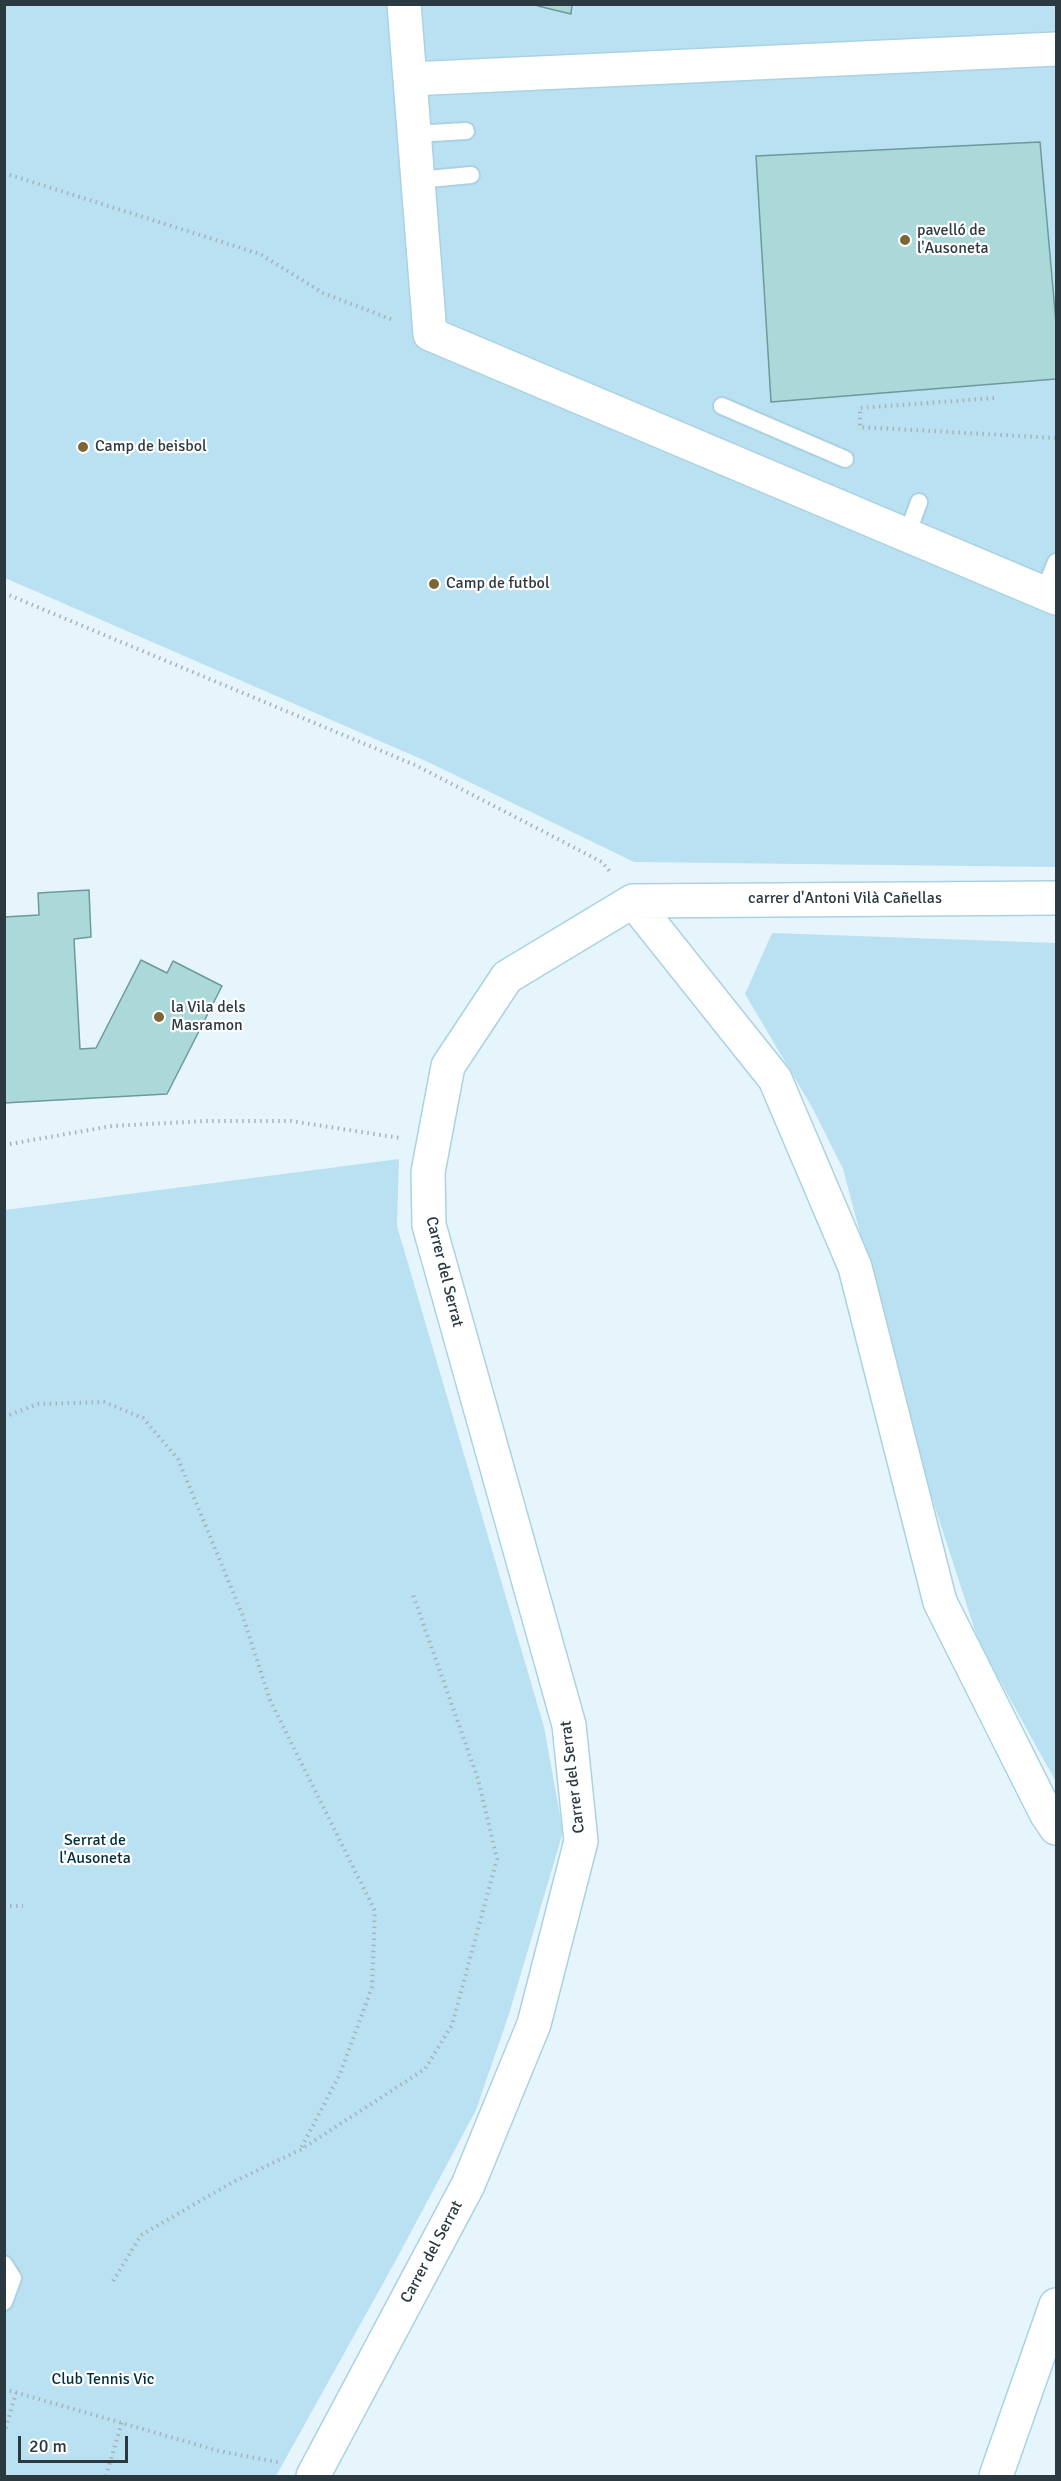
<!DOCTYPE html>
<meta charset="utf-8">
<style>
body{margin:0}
#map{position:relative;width:1061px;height:2481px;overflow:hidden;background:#e6f5fc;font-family:Signika,sans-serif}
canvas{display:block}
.frame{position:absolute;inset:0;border:6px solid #2b3a41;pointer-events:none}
.scale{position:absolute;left:18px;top:2436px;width:110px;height:27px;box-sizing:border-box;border:3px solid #2b3a41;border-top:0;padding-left:8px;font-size:18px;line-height:21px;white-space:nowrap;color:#2b3a41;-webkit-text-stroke:4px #fff;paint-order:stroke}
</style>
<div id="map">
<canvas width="1061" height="2481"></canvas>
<div class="frame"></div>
<div class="scale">20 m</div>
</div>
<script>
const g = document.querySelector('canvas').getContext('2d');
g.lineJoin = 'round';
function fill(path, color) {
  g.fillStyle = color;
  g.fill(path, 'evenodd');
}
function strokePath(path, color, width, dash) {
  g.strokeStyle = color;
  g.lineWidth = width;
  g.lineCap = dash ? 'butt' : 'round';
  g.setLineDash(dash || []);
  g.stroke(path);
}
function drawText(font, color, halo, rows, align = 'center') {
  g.font = font + ' Signika,sans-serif';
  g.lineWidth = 4.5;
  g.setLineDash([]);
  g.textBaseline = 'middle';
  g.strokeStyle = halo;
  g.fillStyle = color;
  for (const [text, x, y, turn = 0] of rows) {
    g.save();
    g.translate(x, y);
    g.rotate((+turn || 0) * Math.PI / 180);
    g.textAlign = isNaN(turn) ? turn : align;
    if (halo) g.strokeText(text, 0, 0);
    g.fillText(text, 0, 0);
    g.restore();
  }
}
const green = new Path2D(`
 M5,5H1056V867L634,862L428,762L5,578Z
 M772,933L1056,943V1782L979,1643L923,1470L843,1169L813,1109L745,994Z
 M399,1159L397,1226L544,1727L563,1832L509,2014L476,2110L395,2262L276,2476H5V1210Z`);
const building = new Path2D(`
 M536,4H572L571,14L538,6Z
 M1040,142L1056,323V379L771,402L756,156Z
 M89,890L91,937L74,939L80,1049L96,1048L141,960L167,973L173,961L222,986L167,1094L4,1103V917L39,915L38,893Z`);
const path = new Path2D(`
 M4,173L260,254L323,293L393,320
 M994,398L860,408V427L1056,438
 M4,593L415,765L602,862L612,874
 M4,1145L112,1126L205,1121H291L400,1138
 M4,1417L38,1404L104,1402L143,1418L178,1459L242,1614L270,1700L375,1911L372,1987L340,2074L300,2150
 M4,1906H23
 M113,2281L141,2235L231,2183L300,2150L425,2069L452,2025L497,1859L478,1779L412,1592
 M4,2389L219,2451L282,2463
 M4,2434L16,2393
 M106,2476L122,2422`);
const lane = new Path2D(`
 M414,134L466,131
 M418,180L471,175
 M722,406L845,459
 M907,535L919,502
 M1044,592L1056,562
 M4,2264L13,2278L4,2302`);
const street = new Path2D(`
 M404,4L430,334L1056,598
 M410,79L1056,49
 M633,901L775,1079L855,1267L940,1602L1046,1813L1056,1828
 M633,901L1056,898
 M313,2476L468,2185L534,2024L581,1841L569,1725L429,1225L428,1172L448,1066L507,977L633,901
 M996,2476L1056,2305`);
const markers = [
 [905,240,6,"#7b6736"],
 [83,447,6,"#7b6736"],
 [434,584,6,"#7b6736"],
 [159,1017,6,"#7b6736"]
];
const poiNames = [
 ["pavelló de",917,231],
 ["l'Ausoneta",917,249],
 ["Camp de beisbol",95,447],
 ["Camp de futbol",446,584],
 ["la Vila dels",171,1008],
 ["Masramon",171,1026]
];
const streetNames = [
 ["carrer d'Antoni Vilà Cañellas",845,899],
 ["Carrer del Serrat",444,1272,76],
 ["Carrer del Serrat",573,1777,-97],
 ["Carrer del Serrat",432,2252,-62]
];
const parkNames = [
 ["Serrat de",95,1841],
 ["l'Ausoneta",95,1859],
 ["Club Tennis Vic",103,2380]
];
fill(green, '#bae1f1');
fill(building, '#abd8d9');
strokePath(building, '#6d999a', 1.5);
strokePath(lane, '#aad2e2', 20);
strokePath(street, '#aad2e2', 36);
strokePath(path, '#a4b3ba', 4, [1.5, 4.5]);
strokePath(lane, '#fff', 16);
strokePath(street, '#fff', 33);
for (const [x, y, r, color] of markers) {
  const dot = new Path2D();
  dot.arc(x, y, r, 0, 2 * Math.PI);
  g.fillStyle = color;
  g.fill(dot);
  strokePath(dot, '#fff', 2);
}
drawText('16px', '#2b3a41', '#fff', poiNames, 'left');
drawText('16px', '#2b3a41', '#fff', streetNames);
drawText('16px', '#002e3d', '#fff', parkNames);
</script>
